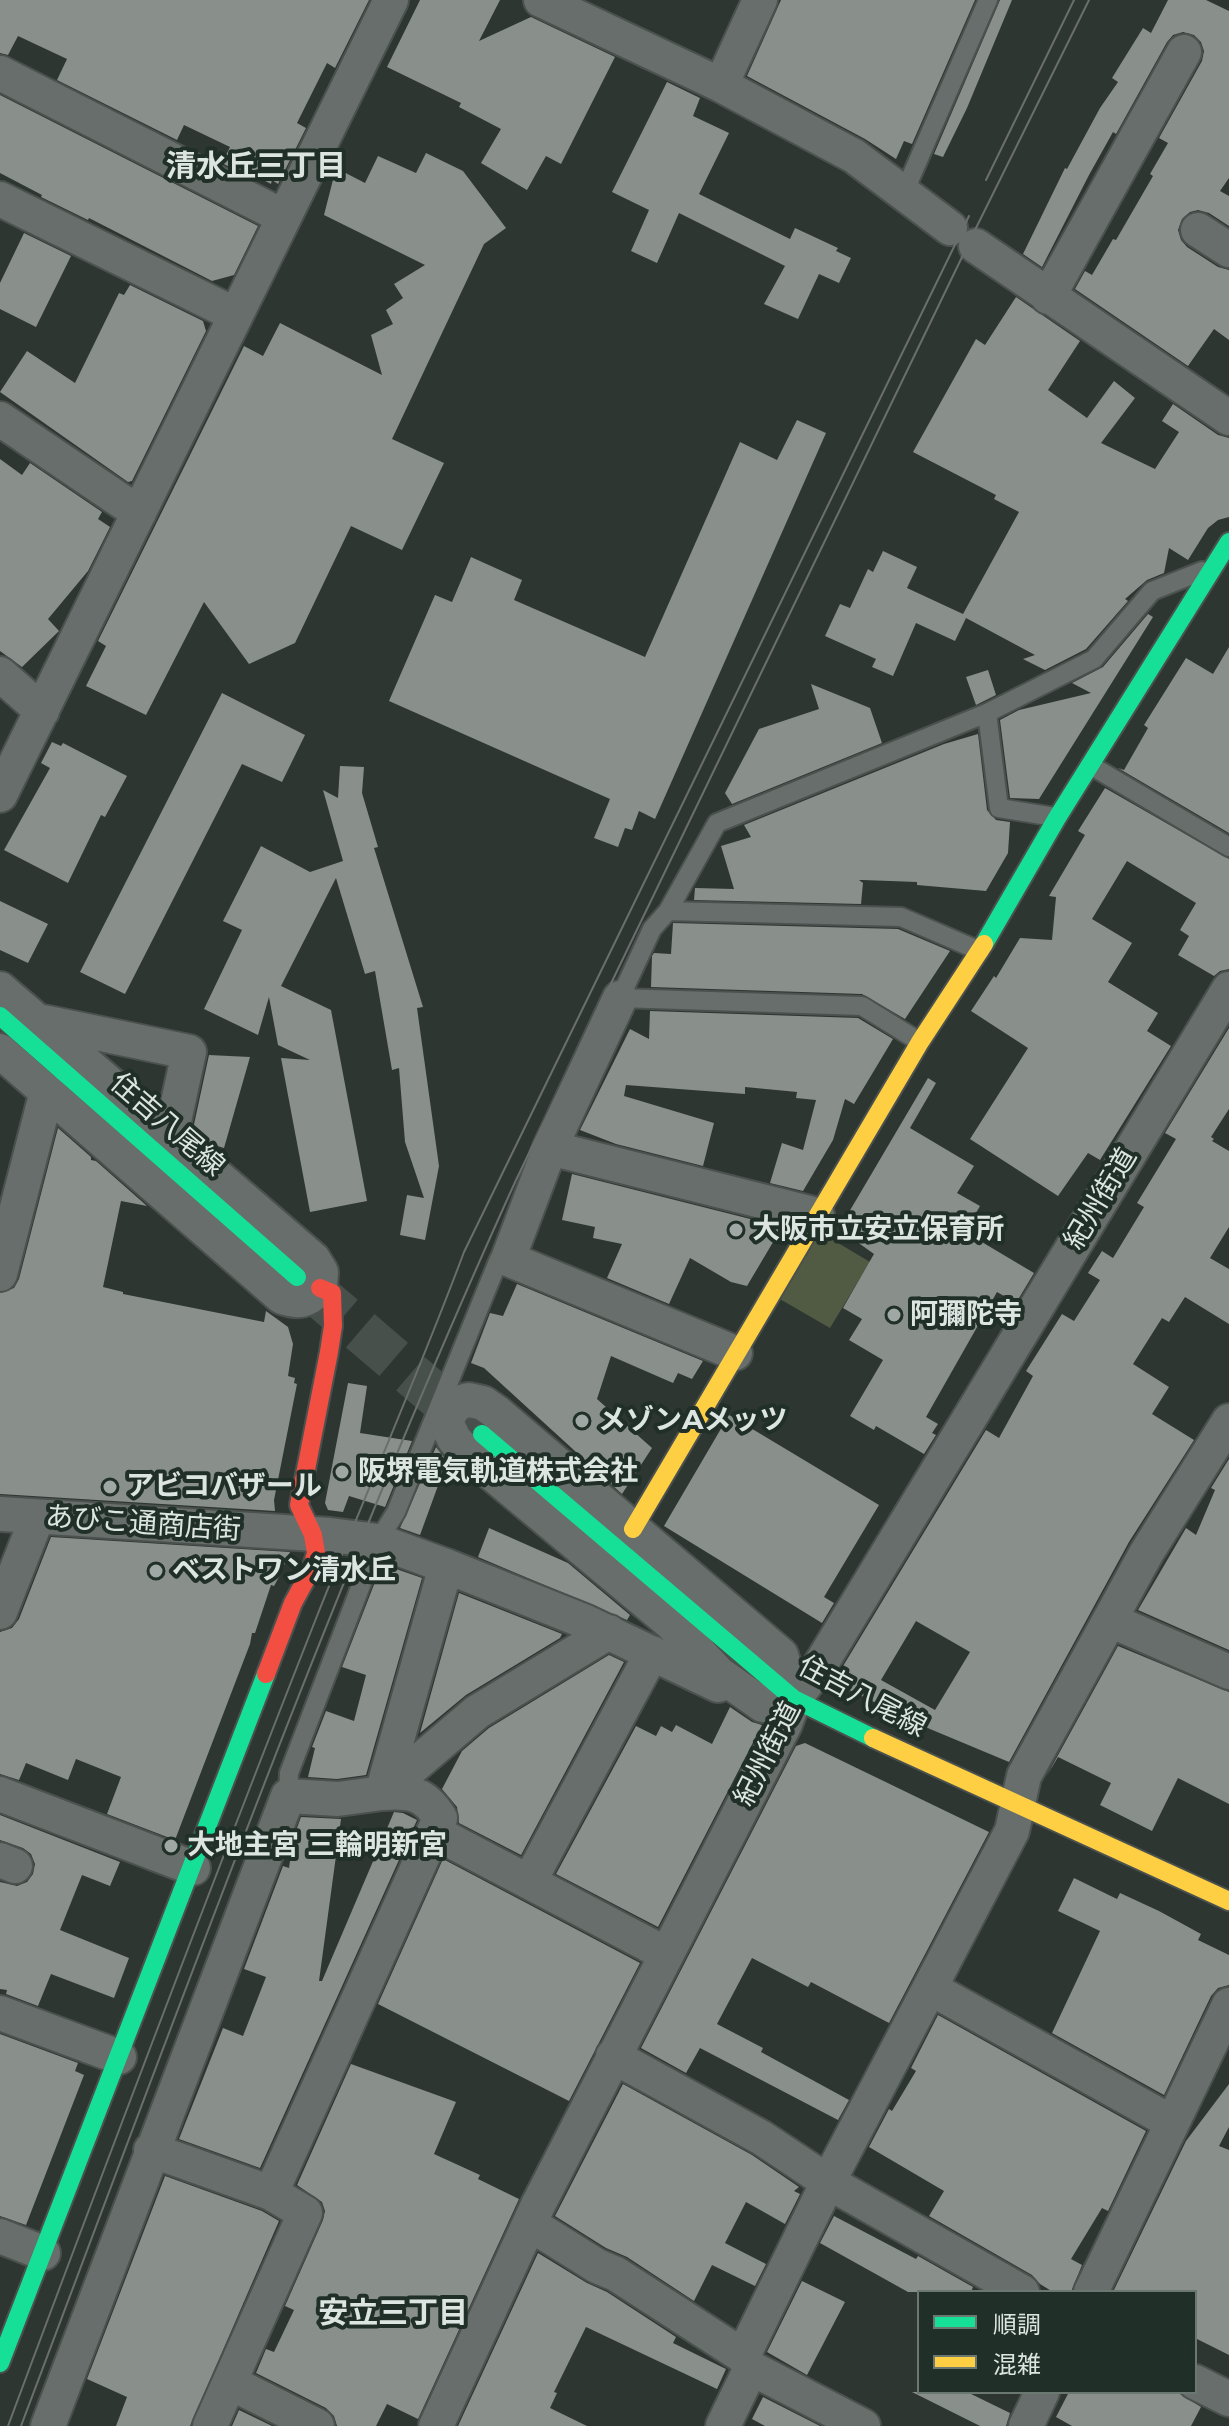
<!DOCTYPE html>
<meta charset="utf-8">
<style>
body{margin:0}
#map{position:relative;width:1229px;height:2426px;overflow:hidden;background:#2e3632;font-family:Montserrat,"Noto Sans JP",sans-serif}
canvas{display:block}
.legend{position:absolute;left:917px;top:2290px;width:280px;height:104px;box-sizing:border-box;background:#202f28;border:2px solid #6b7872;margin:0;padding:10px 14px;list-style:none;font-size:24px;color:#dce5e1}
.legend li{display:flex;align-items:center;gap:16px;height:40px}
.legend b{width:40px;border:2px solid #6b7872}
</style>
<div id="map">
<canvas width="1229" height="2426"></canvas>
<ul class="legend">
<li><b style="height:10px;background:#16e098"></b>順調</li>
<li><b style="height:10px;background:#ffcf43"></b>混雑</li>
</ul>
</div>
<script>
const g = document.querySelector('canvas').getContext('2d');
g.lineJoin = 'round';
function fill(path, color) {
  g.fillStyle = color;
  g.fill(path, 'evenodd');
}
function strokePath(path, color, width, dash) {
  g.strokeStyle = color;
  g.lineWidth = width;
  g.lineCap = dash ? 'butt' : 'round';
  g.setLineDash(dash || []);
  g.stroke(path);
}
function drawText(font, color, halo, rows, align = 'center') {
  g.font = font + ' Montserrat,"Noto Sans JP",sans-serif';
  g.lineWidth = 8;
  g.setLineDash([]);
  g.textBaseline = 'middle';
  g.strokeStyle = halo;
  g.fillStyle = color;
  for (const [text, x, y, turn = 0] of rows) {
    g.save();
    g.translate(x, y);
    g.rotate((+turn || 0) * Math.PI / 180);
    g.textAlign = isNaN(turn) ? turn : align;
    if (halo) g.strokeText(text, 0, 0);
    g.fillText(text, 0, 0);
    g.restore();
  }
}
const green = new Path2D(`
 M818,1231L870,1262L830,1328L778,1298Z`);
const building = new Path2D(`
 M0,0H369L335,68L327,63L297,123L306,128L278,184L272,180L271,184L246,171L247,176L222,163L230,147L184,125L177,140L57,80L67,59L18,36L8,55L0,53Z
 M420,0H500L479,41L531,17L615,57L561,164L546,156L527,190L481,163L501,129L459,107L461,103L387,67Z
 M781,0H975L912,144L904,141L896,159L865,139L747,76Z
 M1000,0H1012L967,108L943,157L934,154Z
 M1168,0H1206L1229,11V178L1220,191L1229,196V226L1209,213L1198,210L1190,212L1182,219L1178,230L1181,240L1187,247L1218,267L1229,270V340L1214,329L1188,366L1075,289L1085,271L1092,275L1113,239L1116,240L1153,176L1150,174L1168,143L1159,138L1202,61L1204,51L1201,42L1194,35L1183,32L1173,35L1167,42L1116,134L1113,132L1089,175L1042,267L1023,254L1065,168L1067,169L1100,108L1118,82L1112,78L1143,28L1151,33Z
 M667,82L700,98L693,116L729,133L699,194L790,239L795,228L838,248L836,251L851,258L839,283L819,274L798,319L764,304L785,266L679,213L657,263L631,251L649,210L612,192Z
 M0,95L258,226L234,275L212,281L89,218L88,220L41,197L42,195L0,173Z
 M426,153L463,171L506,228L484,244L392,439L444,463L402,550L351,526L295,643L249,664L204,602L146,715L86,686L106,646L98,641L244,346L263,356L280,323L382,375L371,335L393,324L386,310L403,298L394,284L425,265L324,215L336,168L365,183L378,156L416,173Z
 M24,233L71,256L36,327L0,309V283Z
 M130,285L203,321L206,331L132,481L128,482L0,392L27,351L75,383L119,293L124,295Z
 M1016,297L1080,341L1048,390L1087,418L1114,381L1135,398L1101,443L1155,469L1179,432L1162,421L1173,404L1218,435L1229,438V517L1218,520L1208,528L1188,560L1169,548L1164,573L1147,580L1125,599L1128,601L1086,649L1045,670L1023,659L1035,655L966,618L955,641L916,623L893,676L872,667L876,659L825,636L840,604L850,608L868,569L873,572L883,551L917,567L907,588L963,614L1019,512L994,499L996,495L913,452L976,339L985,345Z
 M797,420L826,433L655,819L639,811L632,830L625,828L618,847L594,838L610,799L389,701L435,595L452,602L471,557L522,580L514,600L645,657L740,442L777,460Z
 M0,459L22,475L30,463L102,512L98,519L110,527L88,571L48,619L59,631L22,667L0,651Z
 M1148,614L1153,617L1039,799L1010,798L1000,720L1019,710L1091,693L1072,683L1103,667Z
 M1229,647V833L1118,768L1124,770L1148,728L1144,725L1186,658L1213,674Z
 M988,670L996,695L976,705L966,677Z
 M811,684L870,708L882,743L732,804L725,793L759,729L819,709Z
 M222,693L305,735L282,782L242,764L125,994L80,972Z
 M978,734L987,810L996,820L1010,822L1008,853L986,891L917,885V882L863,880H859L863,883L861,904L694,900L695,888L734,889L721,846L751,837L744,825L944,744Z
 M52,742L61,746L63,743L127,776L105,817L101,815L68,883L4,850L50,768L41,763Z
 M340,766L364,767L362,793L378,847L374,848L423,1007L417,1008L439,1166L425,1240L400,1235L407,1195L424,1198L405,1142L399,1068L392,1070L375,971L365,974L336,878L281,986L331,1010L367,1201L310,1212L281,1058L310,1060L278,1045L269,997L258,1035L204,1009L242,930L223,921L261,846L310,872L343,861L323,790L338,798Z
 M1105,788L1229,859V969L1220,971L1214,976L1178,955L1189,936L1180,930L1196,903L1127,861L1092,919L1132,943L1108,982L1158,1013L1147,1031L1171,1046L1100,1160L1088,1153L1058,1196L970,1139L1028,1048L971,1011L994,976L996,978L1020,938L1052,940L1056,897L1049,896L1085,835L1078,831Z
 M0,901L48,924L28,963L0,950Z
 M673,923L898,929L950,951L905,1019L862,994L651,987L652,956L654,953L671,954Z
 M650,1011L858,1018L893,1039L854,1104L845,1099L833,1140L803,1191L770,1183L782,1143L803,1150L816,1100L796,1098L797,1092L745,1087V1094L626,1085L624,1096L714,1123L703,1166L616,1144L580,1130L630,1029L649,1039Z
 M1229,1028V1109L1211,1137L1214,1139L1212,1141L1229,1151V1227L1210,1258L1229,1269V1324L1185,1297L1169,1322L1162,1318L1133,1364L1169,1387L1152,1414L1194,1440L1129,1542L1009,1762L930,1729L841,1686L837,1676L986,1430L999,1438L1033,1376L1026,1371L1062,1314L1074,1321L1100,1280L1088,1273L1102,1251L1113,1258L1144,1207L1137,1203L1176,1139L1165,1133ZM916,1621L970,1652L935,1710L881,1680Z
 M209,1055L250,1057L224,1148L211,1144L193,1129Z
 M928,1078L936,1083L910,1128L974,1166L957,1193L980,1206L965,1232L1034,1273L1016,1303L997,1292L926,1417L938,1424L932,1433L936,1435L924,1454L876,1426L874,1430L850,1416L883,1360L849,1340L862,1319L843,1308L874,1254L839,1229Z
 M58,1128L91,1157V1160L96,1161L147,1206L121,1201L103,1287L123,1292V1294L264,1322L266,1311L288,1327L293,1344L288,1376L295,1378L294,1383L297,1384L274,1500L275,1511L0,1494V1293L14,1288L19,1279Z
 M572,1174L782,1227L747,1286L731,1282L690,1258L669,1304L607,1278L622,1244L593,1238L595,1227L562,1220Z
 M517,1284L703,1361L692,1379L678,1373L673,1383L611,1356L597,1399L652,1448L622,1494L484,1368L471,1363L490,1313L503,1316Z
 M348,1383L367,1386L360,1433L412,1441L385,1507L349,1496L343,1512L328,1510L325,1503Z
 M729,1415L879,1505L824,1597L834,1603L822,1623L664,1526Z
 M436,1447L447,1461L420,1535L400,1528Z
 M1229,1459V1650L1138,1610L1186,1528L1196,1535L1215,1490L1211,1488Z
 M489,1528L568,1563L630,1615L627,1620L478,1557Z
 M51,1537L290,1552L280,1575L274,1586L271,1585L255,1633H252L250,1644L175,1840L107,1814L121,1777L76,1759L68,1780L26,1763L19,1780L0,1774V1632L12,1628L19,1619Z
 M382,1564L422,1578L366,1775L337,1779L308,1777L315,1748L312,1747L326,1711L354,1721L366,1675L342,1667Z
 M459,1593L562,1634L560,1638L466,1695L420,1733Z
 M1118,1646L1229,1692V1804L1178,1778L1152,1831L1100,1805L1111,1783L1058,1757L1046,1777Z
 M609,1655L624,1662L521,1855L459,1823L457,1807L442,1789L462,1751L489,1728Z
 M730,1707L752,1722L762,1725L658,1927L556,1874L636,1726L656,1736L661,1726L672,1732L676,1725L712,1744Z
 M805,1743L989,1832L889,2023L811,1982L808,1987L752,1958L717,2024L763,2048L761,2052L849,2100L838,2120L700,2048L686,2073L641,2048L796,1746Z
 M394,1812L403,1813L417,1820L260,2168L179,2139L223,2028L243,2036L266,1977L244,1969L283,1866L289,1868L293,1839L301,1817L341,1819L319,1981H322Z
 M0,1815L120,1862L110,1886L82,1875L60,1930L129,1958L114,1998L51,1974L38,2006L6,1994L7,1990L0,1989V1882L17,1886L27,1882L33,1874L35,1864L31,1854L23,1848L0,1840Z
 M443,1859L640,1963L569,2101L378,2004Z
 M1074,1878L1117,1899L1120,1893L1159,1911L1201,1934L1198,1940L1229,1955V1985L1218,1988L1211,1996L1164,2095L1052,2033L1100,1931L1058,1911Z
 M938,2015L1146,2131L1108,2211L1102,2208L1071,2259L1082,2265L1071,2292H1053L1040,2284L1032,2275L929,2216L944,2191L869,2147L889,2109L892,2111L916,2071L911,2068Z
 M0,2034L78,2063L75,2071L84,2075L26,2225L0,2216Z
 M351,2064L456,2102L434,2154L480,2175L478,2179L519,2199L418,2419L387,2404L376,2426H337L334,2416L326,2408L256,2373L266,2349L274,2352L294,2310L285,2306L323,2220L325,2211L322,2202L297,2185Z
 M623,2084L752,2155L799,2187L794,2191L800,2194L785,2224L746,2202L725,2243L766,2264L755,2286L712,2265L694,2301L627,2257L606,2248L555,2216Z
 M1229,2084V2127L1219,2146L1229,2150V2355L1195,2338V2292H1113L1186,2141Z
 M165,2176L262,2211L279,2221L190,2426H116L127,2397L87,2379Z
 M834,2216L916,2259L918,2256L973,2287L971,2292H908L820,2243Z
 M538,2253L587,2283L607,2292L676,2337L673,2343L726,2369L717,2389L586,2327L554,2392L557,2393L550,2408L587,2426H458Z
 M802,2281L845,2302L807,2375L767,2352Z
 M912,2392H967L1010,2413L1006,2426H980Z
 M1069,2392H1177L1201,2407L1191,2426H1072L1056,2417Z
 M763,2397L820,2426H765L752,2419Z
 M239,2410L272,2426H232Z`);
const primaryTunnel = new Path2D(`
 M310,1288L480,1433`);
const lane = new Path2D(`
 M903,195L988,0
 M987,713L999,808L1055,817
 M1090,765L1229,847
 M668,911L901,917L980,951
 M920,1042L862,1006L620,998L652,929L668,911L717,823L987,713L1094,659L1152,591L1202,571
 M288,1796L289,1773L378,1541L396,1512L499,1259H508`);
const street = new Path2D(`
 M541,0L721,85L854,156L950,228
 M0,73L284,217
 M721,85L760,0
 M0,199L236,315L0,795
 M1198,230L1229,250
 M976,246L1229,418
 M1048,297L1184,52
 M236,315L391,0
 M0,419L139,513
 M0,674L42,711
 M0,989L313,1259L321,1272L320,1288C307,1301 299,1303 282,1297L0,1051
 M620,998L550,1148L508,1259L735,1353
 M43,1022L189,1052L171,1135
 M550,1148L817,1215
 M0,1274L47,1091
 M469,1400L483,1403L496,1412L781,1655L794,1699L763,1705L719,1674L671,1623L465,1451L454,1439L445,1420L457,1403Z
 M0,1514L330,1535L378,1541L446,1566L586,1622L718,1685
 M0,1612L37,1518
 M1112,1621L1229,1672
 M0,1794L193,1868
 M434,1832L666,1954
 M0,1860L15,1866
 M529,1882L652,1653
 M930,1988L1171,2122
 M0,2013L119,2057
 M613,2056L762,2138L828,2182L1022,2292
 M151,2150L271,2193L305,2213L210,2426
 M271,2193L440,1818C425,1793 410,1791 382,1793L446,1566
 M530,2224L597,2266L616,2274L743,2356L751,2368L863,2426
 M0,2236L43,2253
 M1091,2292L1229,2005
 M743,2356L828,2182L1012,1831L1024,1776L1147,1552L1229,1421
 M1195,2382L1229,2399
 M231,2383L317,2426
 M48,2426L288,1796L338,1799L382,1793L477,1712L609,1632
 M436,2426L537,2207L785,1724L794,1699L819,1667L1229,989
 M723,2426L751,2368
 M1026,2426L1042,2392`);
const fast = new Path2D(`
 M984,944L1057,818L1229,542
 M0,1016L297,1277
 M482,1434L794,1699L873,1738
 M0,2363L266,1674`);
const slow = new Path2D(`
 M633,1529L920,1042L984,944
 M873,1738L1229,1901`);
const jam = new Path2D(`
 M266,1674L293,1603L311,1570L316,1553L313,1535L299,1505L329,1352L333,1326L332,1293L320,1288`);
const tram = new Path2D(`
 M986,180L1074,0
 M8,2426C109,2155 211,1885 317,1616C365,1495 418,1375 464,1252L969,216
 M21,2426C179,2008 331,1587 516,1180L978,224L1089,0`);
const markers = [
 [736,1230,8,"#9fa8a4"],
 [894,1315,8,"#9fa8a4"],
 [582,1421,8,"#9fa8a4"],
 [342,1472,8,"#9fa8a4"],
 [110,1487,8,"#9fa8a4"],
 [156,1571,8,"#9fa8a4"],
 [171,1846,8,"#9fa8a4"]
];
const streetNames = [
 ["住吉八尾線",167,1125,41],
 ["紀州街道",1101,1199,-59],
 ["あびこ通商店街",143,1524,4],
 ["住吉八尾線",862,1697,28],
 ["紀州街道",768,1754,-63]
];
const poiNames = [
 ["大阪市立安立保育所",752,1230],
 ["阿彌陀寺",910,1315],
 ["メゾンAメッツ",598,1421],
 ["阪堺電気軌道株式会社",358,1472],
 ["アビコバザール",126,1487],
 ["ベストワン清水丘",172,1571],
 ["大地主宮 三輪明新宮",187,1846]
];
const neighbourhoodNames = [
 ["清水丘三丁目",256,167],
 ["安立三丁目",393,2314]
];
fill(green, '#515a42');
fill(building, '#898f8b');
strokePath(primaryTunnel, '#48504c', 44, [44, 22]);
strokePath(lane, '#4a514e', 22);
strokePath(street, '#4a514e', 38);
strokePath(fast, '#4a514e', 22);
strokePath(slow, '#4a514e', 22);
strokePath(jam, '#4a514e', 22);
strokePath(lane, '#686e6b', 18);
strokePath(street, '#686e6b', 34);
strokePath(fast, '#16e098', 18);
strokePath(slow, '#ffcf43', 18);
strokePath(jam, '#f24e42', 18);
strokePath(tram, '#6a6f6d', 2);
for (const [x, y, r, color] of markers) {
  const dot = new Path2D();
  dot.arc(x, y, r, 0, 2 * Math.PI);
  g.fillStyle = color;
  g.fill(dot);
  strokePath(dot, '#202f28', 3);
}
drawText('28px', '#dce5e1', '#202f28', streetNames);
drawText('bold 28px', '#dce5e1', '#202f28', poiNames, 'left');
drawText('bold 30px', '#dce5e1', '#202f28', neighbourhoodNames);
</script>
